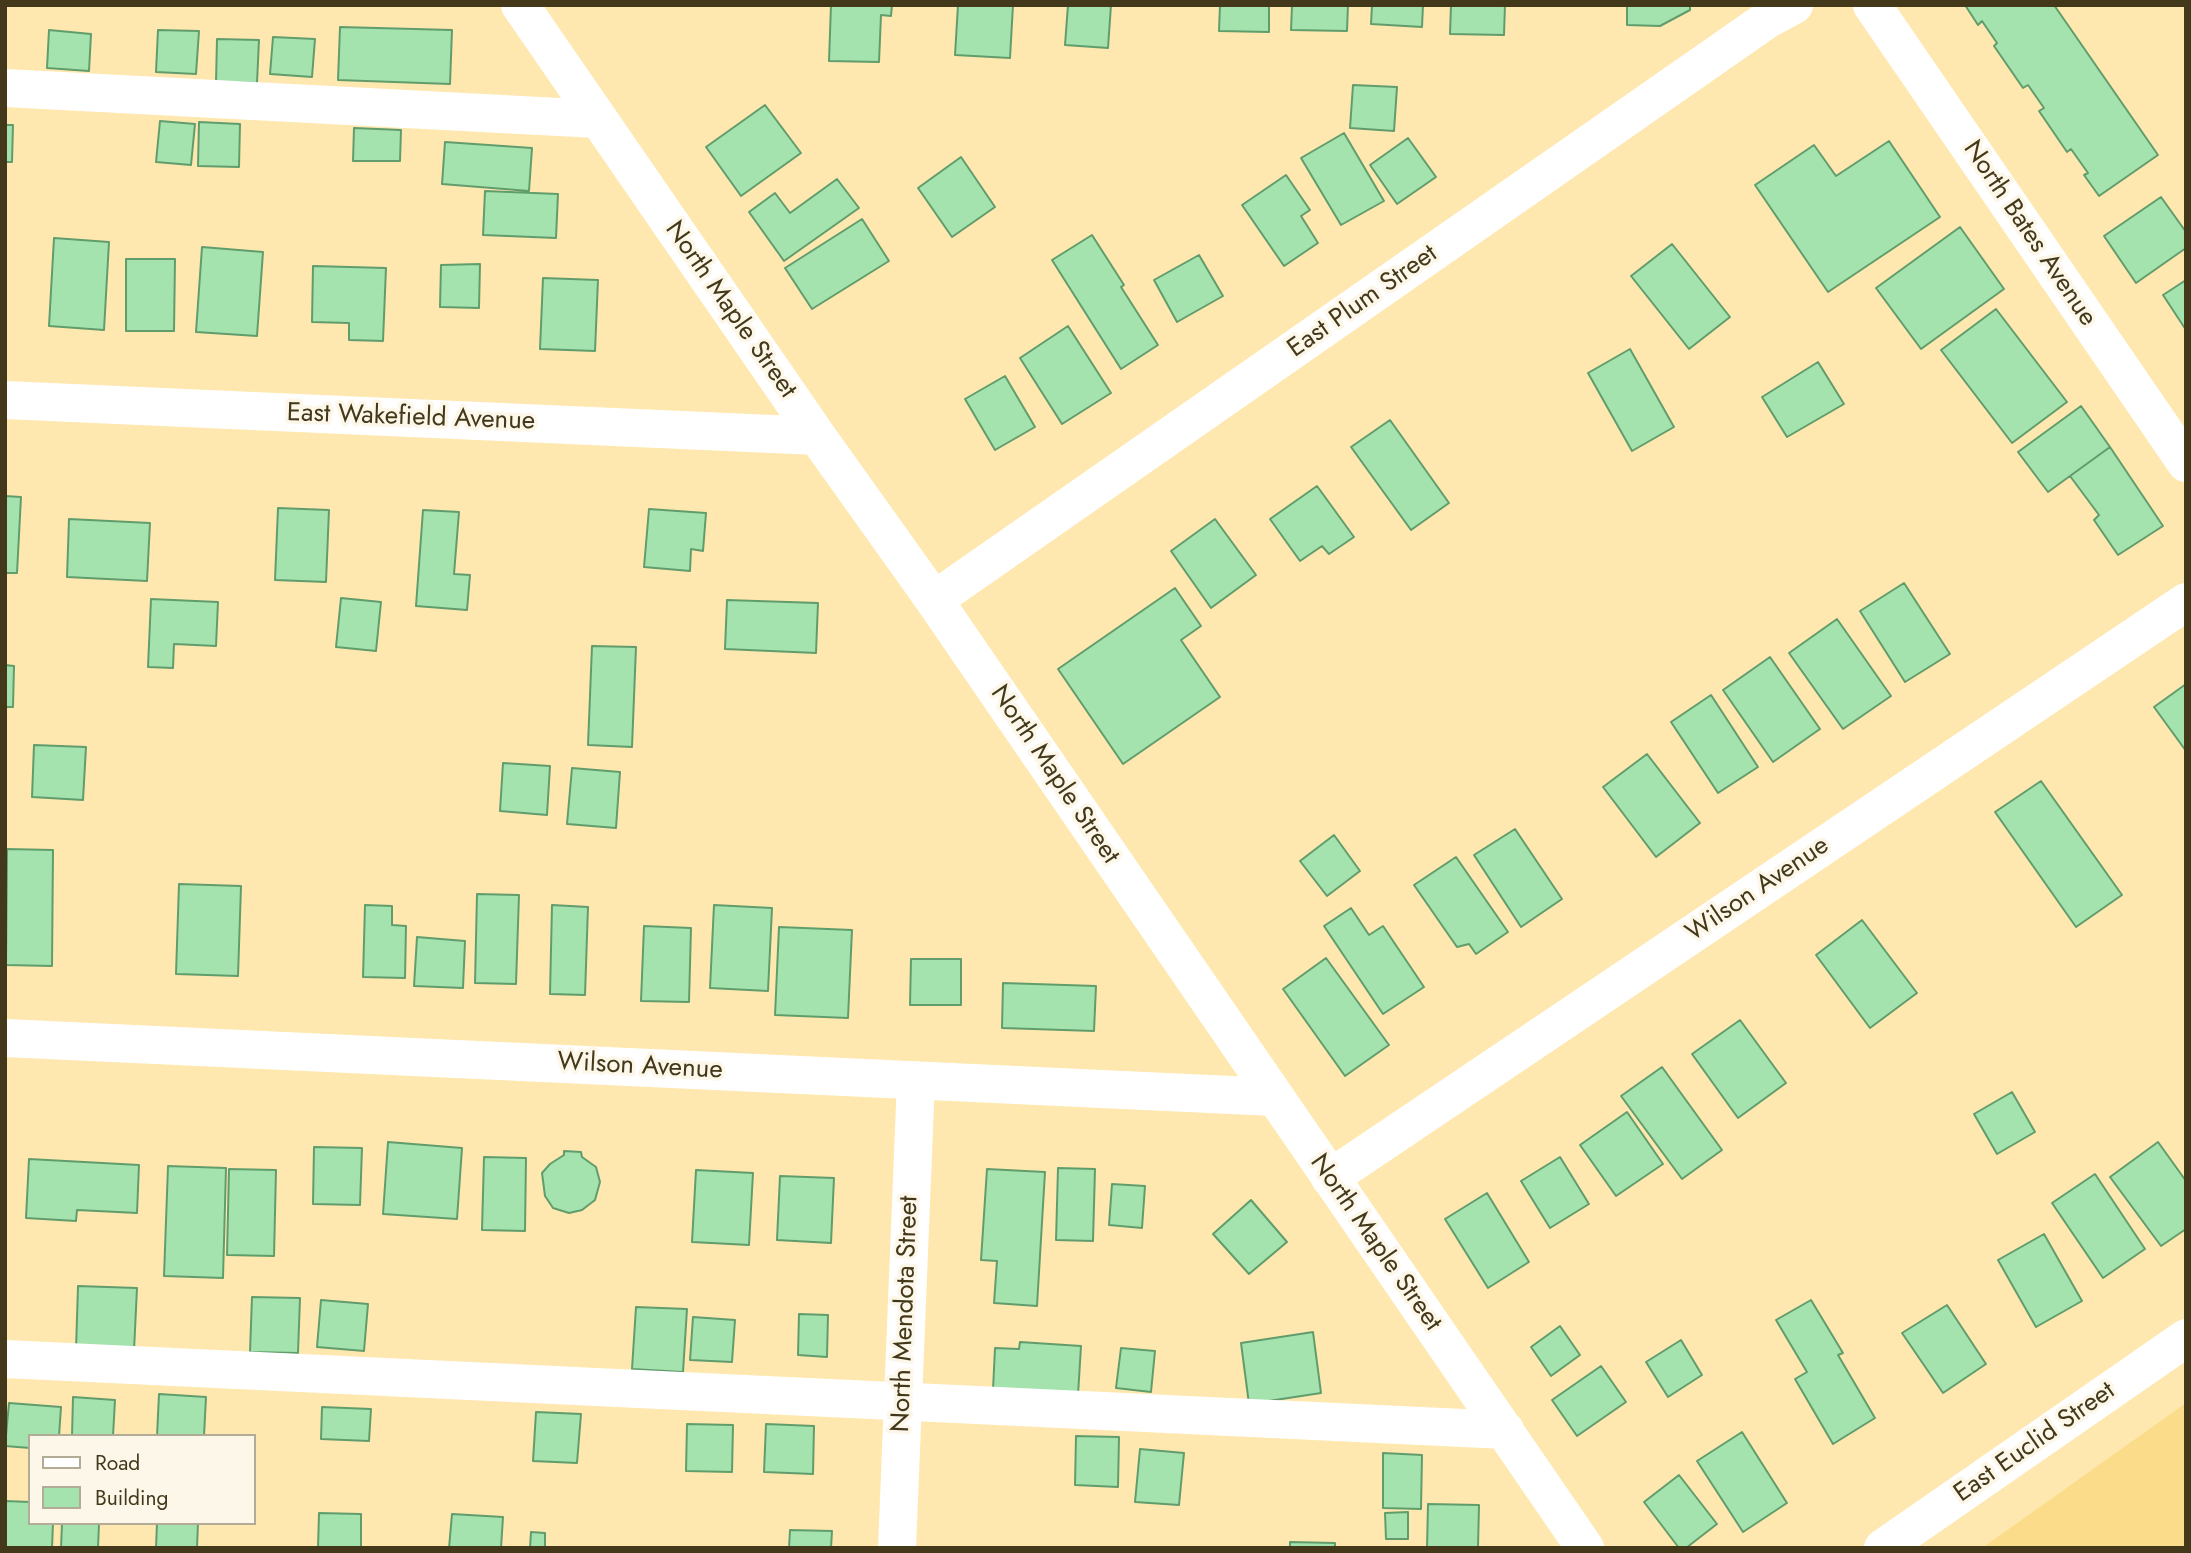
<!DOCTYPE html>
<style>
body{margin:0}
#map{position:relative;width:2191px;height:1553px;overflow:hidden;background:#ffe8af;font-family:Jost,sans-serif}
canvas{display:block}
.frame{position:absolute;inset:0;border:7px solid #43381a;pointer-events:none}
.legend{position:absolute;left:28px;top:1434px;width:228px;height:91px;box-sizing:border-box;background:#fcf7e9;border:2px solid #b2ab96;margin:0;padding:9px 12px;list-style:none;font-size:21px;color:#43381a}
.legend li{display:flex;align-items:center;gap:14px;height:35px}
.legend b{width:35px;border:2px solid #b2ab96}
</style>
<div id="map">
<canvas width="2191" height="1553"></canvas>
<div class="frame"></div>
<ul class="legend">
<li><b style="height:9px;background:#fff"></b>Road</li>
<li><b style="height:19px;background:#a4e2ae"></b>Building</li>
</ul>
</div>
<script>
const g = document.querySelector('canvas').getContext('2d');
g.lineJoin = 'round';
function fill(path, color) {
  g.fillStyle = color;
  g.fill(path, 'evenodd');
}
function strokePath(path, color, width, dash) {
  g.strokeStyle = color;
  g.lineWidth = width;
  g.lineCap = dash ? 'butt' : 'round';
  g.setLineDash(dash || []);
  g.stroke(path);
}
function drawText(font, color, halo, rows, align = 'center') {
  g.font = font + ' Jost,sans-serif';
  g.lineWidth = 7;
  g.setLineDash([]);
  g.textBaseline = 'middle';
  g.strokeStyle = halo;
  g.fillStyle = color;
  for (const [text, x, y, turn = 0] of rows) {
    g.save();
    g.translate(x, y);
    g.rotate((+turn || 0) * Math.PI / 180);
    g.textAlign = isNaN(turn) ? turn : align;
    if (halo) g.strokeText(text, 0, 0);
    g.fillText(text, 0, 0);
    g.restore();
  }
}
const built = new Path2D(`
 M2186,1403V1548H1982Z`);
const building = new Path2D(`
 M831,5H892L891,16L881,15L879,62L829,61Z
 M958,5H1013L1010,58L955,55Z
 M1068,5H1111L1108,48L1065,45Z
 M1220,5H1269V32L1219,31Z
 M1292,5H1348L1347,31L1291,30Z
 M1372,5H1423L1422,27L1371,24Z
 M1451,5H1505L1504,35L1450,34Z
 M1627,5H1690V10L1660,26L1627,25Z
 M1965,5H2054L2158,155L2099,196L2084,175L2088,173L2071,149L2067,152L2039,111L2044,108L2028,85L2023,88L1994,46L1997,43L1982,21L1978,25Z
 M340,27L452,30L450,84L338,80Z
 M49,30L91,34L89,71L47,68Z
 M158,30L199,31L196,74L156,72Z
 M273,37L315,39L312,77L270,74Z
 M217,39L259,40L257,83L216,82Z
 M1353,85L1397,87L1394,131L1350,128Z
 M765,105L801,153L741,196L706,147Z
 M160,121L195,124L191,165L156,162Z
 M199,122L240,124L239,167L198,166Z
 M5,125H13L12,162H5Z
 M354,128L401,130L400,161H353Z
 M1344,133L1384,201L1341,225L1301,158Z
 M1408,138L1436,177L1397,204L1370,165Z
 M1889,141L1940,217L1828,292L1755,185L1814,145L1836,176Z
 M445,142L532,148L529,191L442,184Z
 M961,157L995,207L952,237L918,188Z
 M1286,175L1310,210L1301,216L1318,243L1284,266L1242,205Z
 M837,179L859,208L784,261L749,212L775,193L790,213Z
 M485,191L558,194L556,238L483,235Z
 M2161,197L2186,232V248L2136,283L2104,236Z
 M862,219L889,261L812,309L785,268Z
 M1960,227L2004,289L1921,349L1876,288Z
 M1092,235L1124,285L1121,287L1158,345L1121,369L1052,260Z
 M54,238L109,242L104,330L49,326Z
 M1672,244L1730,317L1689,349L1631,276Z
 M202,247L263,252L257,336L196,332Z
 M1199,255L1223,296L1177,322L1154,280Z
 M126,259H175L174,331H126Z
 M480,264L479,308L440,307L441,265Z
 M313,266L386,268L383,341L349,340V323L312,322Z
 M543,278L598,280L595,351L540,349Z
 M2186,280V330L2163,295Z
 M1996,309L2067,402L2012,443L1941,350Z
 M1068,326L1111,393L1062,424L1020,358Z
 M1630,349L1674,427L1632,451L1588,373Z
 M1818,362L1844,404L1787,437L1762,397Z
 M1005,376L1035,427L995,450L965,399Z
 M2081,406L2110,447L2048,492L2018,452Z
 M1390,420L1449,503L1411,530L1351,447Z
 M2110,447L2163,526L2118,555L2094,520L2099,515L2070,476Z
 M1317,486L1354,537L1329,554L1322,546L1300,561L1270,519Z
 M5,496L21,497L17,573H5Z
 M278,508L329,510L326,582L275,580Z
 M649,509L706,513L703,551L691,549L690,571L644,567Z
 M423,510L459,512L454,574L470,575L467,610L416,606Z
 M69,519L150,523L147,581L67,577Z
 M1215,519L1256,575L1211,608L1171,551Z
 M1904,583L1950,654L1905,682L1860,611Z
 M1175,588L1201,626L1181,640L1220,697L1123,764L1058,669Z
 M341,598L381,602L376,651L336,647Z
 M151,599L218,602L216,646L174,644L173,668L148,667Z
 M727,600L818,603L816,653L725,649Z
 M1837,619L1891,696L1843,729L1789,653Z
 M592,646L636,647L632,747L588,745Z
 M1770,657L1820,729L1773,762L1723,690Z
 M5,665L14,666L13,707H5Z
 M2186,684V751L2154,707Z
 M1711,695L1758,767L1718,793L1671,722Z
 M34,745L86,747L83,800L32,797Z
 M1647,754L1700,823L1656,857L1603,787Z
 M503,763L550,766L547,815L500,811Z
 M572,768L620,772L616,828L567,824Z
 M2041,781L2122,895L2076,927L1995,812Z
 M1515,829L1562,899L1521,927L1474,855Z
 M1334,835L1360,871L1327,896L1300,861Z
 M7,849L53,850L52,966L6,965Z
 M1456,857L1508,932L1476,954L1469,944L1457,947L1414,885Z
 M179,884L241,886L238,976L176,974Z
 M477,894L519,895L516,984L475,983Z
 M365,905L392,906V925L406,926L405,978L363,977Z
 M552,905L588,907L585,995L550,994Z
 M714,905L772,908L768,991L710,988Z
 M1351,908L1369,935L1383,926L1424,987L1383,1014L1324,926Z
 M1862,920L1917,993L1870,1028L1816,955Z
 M644,926L691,928L689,1002L641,1001Z
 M779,927L852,930L848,1018L775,1015Z
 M417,937L465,941L463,988L414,986Z
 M1326,958L1389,1045L1345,1076L1283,989Z
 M911,959H961V1005H910Z
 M1003,983L1096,986L1094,1031L1002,1028Z
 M1740,1020L1786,1083L1738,1118L1692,1054Z
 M1662,1067L1722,1150L1682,1179L1621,1096Z
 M2012,1092L2035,1132L1997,1154L1974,1114Z
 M1627,1112L1663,1164L1616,1196L1580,1145Z
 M388,1142L462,1148L457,1219L383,1214Z
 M2158,1142L2186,1181V1229L2161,1246L2110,1177Z
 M314,1147L362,1148L360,1205L313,1204Z
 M564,1151L581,1152L582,1157L596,1167L600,1182L595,1200L582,1210L569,1213L553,1208L545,1196L542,1173L550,1164L564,1155Z
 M484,1157L526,1158L525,1231L482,1230Z
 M1560,1157L1589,1204L1550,1228L1521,1181Z
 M29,1159L139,1165L137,1213L77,1210L76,1221L26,1218Z
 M168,1166L226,1168L223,1278L164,1276Z
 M1058,1168L1095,1169L1093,1241L1056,1240Z
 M229,1169L276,1170L274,1256L227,1255Z
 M987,1169L1045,1172L1037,1306L994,1303L997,1261L981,1260Z
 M696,1170L753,1173L749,1245L692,1242Z
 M2095,1174L2145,1249L2103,1278L2052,1203Z
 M780,1176L834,1178L831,1243L777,1240Z
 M1112,1184L1145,1186L1142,1228L1109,1225Z
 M1487,1193L1529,1262L1488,1288L1445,1219Z
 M1251,1200L1287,1242L1249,1274L1213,1234Z
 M2044,1234L2082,1301L2036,1327L1998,1260Z
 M78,1286L137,1288L134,1351L76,1349Z
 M252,1297L300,1298L298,1353L250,1352Z
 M321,1300L368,1304L364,1351L317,1347Z
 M1811,1300L1843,1353L1838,1355L1875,1418L1833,1444L1795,1379L1807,1372L1776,1320Z
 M1947,1305L1986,1364L1943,1393L1902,1333Z
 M636,1307L687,1309L683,1372L632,1369Z
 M799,1314L828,1315L827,1357L798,1355Z
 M693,1317L735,1320L732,1362L690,1360Z
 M1560,1326L1580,1355L1551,1376L1531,1347Z
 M1313,1332L1321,1393L1249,1404L1241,1343Z
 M1681,1340L1702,1375L1668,1397L1646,1362Z
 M1020,1342L1081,1346L1078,1395L993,1390L995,1348L1019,1349Z
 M1121,1348L1155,1351L1151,1392L1116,1388Z
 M1601,1366L1626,1402L1577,1436L1552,1400Z
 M159,1394L206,1397L204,1436H157Z
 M73,1397L115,1400L113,1436H72Z
 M9,1403L61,1407L59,1436H30V1448L5,1446Z
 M322,1407L371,1409L369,1441L321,1439Z
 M536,1412L581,1414L577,1463L533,1461Z
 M687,1424L733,1425L732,1472L686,1471Z
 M766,1424L814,1426L813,1474L764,1472Z
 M1742,1432L1787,1503L1743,1532L1697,1461Z
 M1076,1436L1119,1437L1118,1487L1075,1485Z
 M1140,1449L1184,1453L1179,1505L1135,1502Z
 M1383,1453L1422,1455L1421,1509L1383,1508Z
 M1679,1475L1717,1524L1686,1548H1679L1644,1502Z
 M5,1501L30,1502V1523H53L52,1548H5Z
 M1428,1504L1479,1505L1478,1548H1427Z
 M1408,1512V1539H1386L1385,1513Z
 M319,1513L361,1514V1548H318Z
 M452,1514L503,1517L501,1548H449Z
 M62,1523L99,1524L98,1548H61Z
 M157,1523H198L197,1548H156Z
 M790,1530L832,1531L831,1548H789Z
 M531,1532L545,1533V1548H530Z
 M1290,1542L1335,1543V1548H1290Z`);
const minor = new Path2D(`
 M520,5L817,436L934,600L1585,1548
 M1872,5L2186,463
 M5,88L597,119
 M5,400L817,436
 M934,600L1768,19L1794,5
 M5,1038L1274,1097
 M1330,1178L2186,602
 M5,1359L1505,1430
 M897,1548L916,1080
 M1883,1548L2186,1338`);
const streetNames = [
 ["North Bates Avenue",2029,234,56],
 ["East Plum Street",1363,302,-35],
 ["North Maple Street",730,310,55],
 ["East Wakefield Avenue",411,418,2],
 ["North Maple Street",1054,775,56],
 ["Wilson Avenue",1758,890,-34],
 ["Wilson Avenue",640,1067,3],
 ["North Maple Street",1375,1243,55],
 ["North Mendota Street",906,1314,-88],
 ["East Euclid Street",2035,1443,-35]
];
fill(built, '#fbdc8a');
fill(building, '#a4e2ae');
strokePath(building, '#619d6c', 2);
strokePath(minor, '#fff', 38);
drawText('26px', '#43381a', '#fcf7e9', streetNames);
</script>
